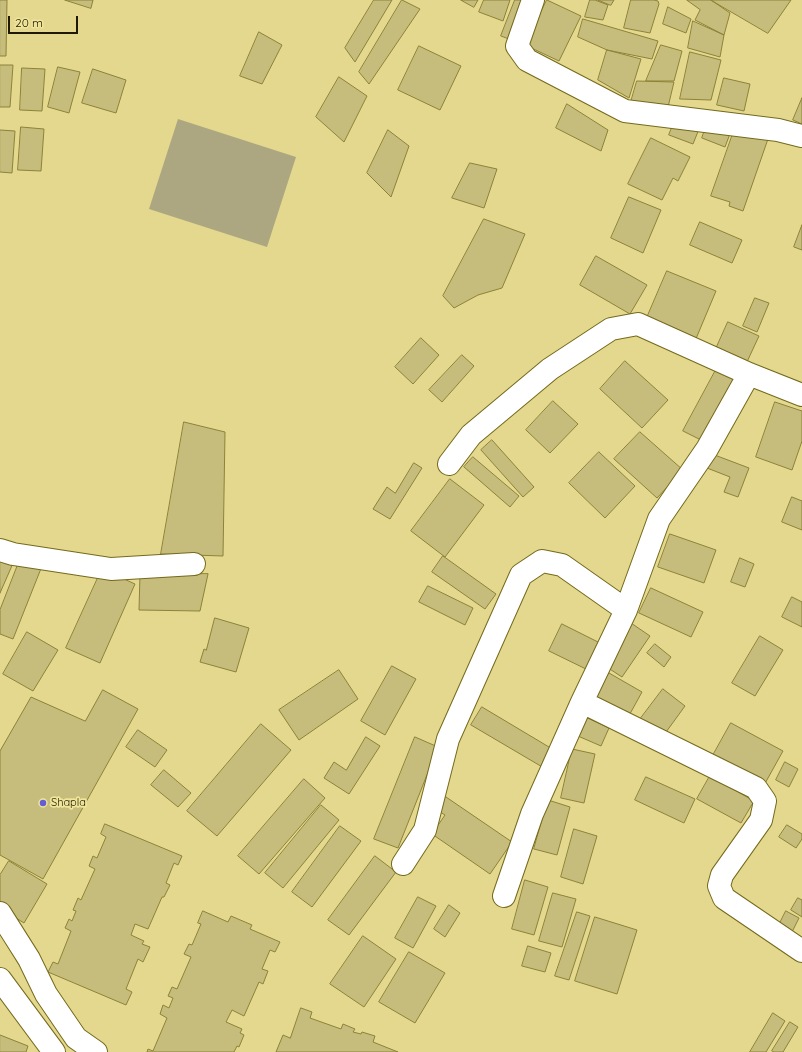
<!DOCTYPE html>
<style>
body{margin:0}
#map{position:relative;width:802px;height:1052px;overflow:hidden;background:#e3d88d;font-family:Quicksand,sans-serif}
canvas{display:block}
.scale{position:absolute;left:8px;top:16px;width:70px;height:18px;box-sizing:border-box;border:2px solid #1e1900;border-top:0;padding-left:5px;font-size:12px;line-height:14px;white-space:nowrap;color:#1e1900;-webkit-text-stroke:3px #f0e59a;paint-order:stroke}
</style>
<div id="map">
<canvas width="802" height="1052"></canvas>
<div class="scale">20 m</div>
</div>
<script>
const g = document.querySelector('canvas').getContext('2d');
g.lineJoin = 'round';
function fill(path, color) {
  g.fillStyle = color;
  g.fill(path, 'evenodd');
}
function strokePath(path, color, width, dash) {
  g.strokeStyle = color;
  g.lineWidth = width;
  g.lineCap = dash ? 'butt' : 'round';
  g.setLineDash(dash || []);
  g.stroke(path);
}
function drawText(font, color, halo, rows, align = 'center') {
  g.font = font + ' Quicksand,sans-serif';
  g.lineWidth = 3.5;
  g.setLineDash([]);
  g.textBaseline = 'middle';
  g.strokeStyle = halo;
  g.fillStyle = color;
  for (const [text, x, y, turn = 0] of rows) {
    g.save();
    g.translate(x, y);
    g.rotate((+turn || 0) * Math.PI / 180);
    g.textAlign = isNaN(turn) ? turn : align;
    if (halo) g.strokeText(text, 0, 0);
    g.fillText(text, 0, 0);
    g.restore();
  }
}
const green = new Path2D(`
 M178,119L296,157L267,247L149,209Z`);
const building = new Path2D(`
 M0,0H7L6,56H0Z
 M65,0H93L91,8Z
 M374,0H392L355,62L345,48Z
 M402,0L420,9L369,84L359,72Z
 M461,0H478L474,7Z
 M484,0H510L503,21L479,12Z
 M515,0H529L514,41L501,36Z
 M547,0L581,16L559,61L525,45Z
 M590,0H595L608,5L603,20L585,17Z
 M598,0H614L611,5Z
 M631,0H654L658,1L659,4L650,33L624,28Z
 M687,0H711L730,13L724,35L695,20L700,10Z
 M711,0H791L768,33Z
 M668,7L691,19L686,33L663,24Z
 M583,19L658,41L652,59L607,50L578,37Z
 M693,21L724,35L720,57L688,48Z
 M259,32L282,45L262,84L240,76Z
 M661,45L682,51L674,81H646Z
 M419,46L461,66L440,110L398,90Z
 M607,50L641,59L629,98L598,80Z
 M690,52L721,60L711,100L680,99Z
 M0,65H13L10,107H0Z
 M58,67L80,72L69,113L48,107Z
 M22,68L45,69L42,111L20,110Z
 M93,69L126,80L116,113L82,103Z
 M339,77L367,96L344,142L316,117Z
 M724,78L750,84L744,111L717,105Z
 M637,81L674,82L668,107L631,102Z
 M802,98V124L793,120Z
 M567,104L608,130L601,151L556,128Z
 M675,120L699,129L693,144L669,135Z
 M708,122L731,131L725,147L702,138Z
 M736,125L769,136L743,211L729,206L730,202L711,196Z
 M21,127L44,129L41,171L18,170Z
 M0,130L15,131L12,173L0,172Z
 M388,130L409,146L391,197L367,173Z
 M651,138L690,157L678,181L673,178L662,200L628,184Z
 M470,163L497,169L484,208L452,198Z
 M629,197L661,210L643,253L611,238Z
 M484,219L525,234L502,288L478,295L454,308L443,296Z
 M700,222L742,240L732,263L690,245Z
 M802,225V250L794,247Z
 M596,256L647,285L630,314L580,285Z
 M667,271L716,291L695,341L646,320Z
 M755,298L769,303L757,332L743,326Z
 M728,322L759,336L746,364L715,351Z
 M421,338L439,355L413,384L395,367Z
 M462,355L474,366L442,402L429,390Z
 M625,361L668,400L642,428L600,389Z
 M717,368L739,380L705,442L683,431Z
 M553,401L578,424L550,453L526,430Z
 M775,402L802,411V441L792,470L756,457Z
 M184,422L225,432L223,556L161,554Z
 M640,432L683,470L657,498L614,459Z
 M492,440L534,487L523,497L481,450Z
 M599,452L635,486L605,518L569,483Z
 M712,454L749,468L738,497L724,492L730,477L707,468Z
 M473,457L519,496L510,507L464,467Z
 M414,463L422,468L390,519L373,509L387,487L395,493Z
 M450,479L484,505L445,557L411,531Z
 M792,497L802,501V530L782,522Z
 M670,534L716,550L704,583L658,567Z
 M0,555L14,561L0,593Z
 M443,556L496,594L485,609L432,572Z
 M21,557L42,566L13,639L0,634V610Z
 M740,558L754,564L745,587L731,582Z
 M102,569L135,584L100,663L66,648Z
 M208,574L200,611L139,610L140,575Z
 M428,586L473,608L465,625L419,602Z
 M651,588L703,612L691,637L639,613Z
 M792,597L802,602V627L782,617Z
 M215,618L249,628L236,672L200,662L204,649L206,650Z
 M631,623L650,636L622,677L602,664Z
 M562,624L602,644L588,670L549,651Z
 M27,632L58,650L33,691L3,674Z
 M760,636L783,650L755,696L732,683Z
 M655,644L671,657L664,667L647,653Z
 M392,666L416,679L385,735L361,721Z
 M339,670L358,699L299,740L279,710Z
 M609,673L642,692L626,721L593,702Z
 M663,689L685,706L661,739L638,722Z
 M103,690L138,709L43,879L0,855V751L31,697L85,721Z
 M482,707L554,750L544,768L471,725Z
 M579,714L609,728L601,746L571,733Z
 M731,723L783,751L763,787L711,759Z
 M261,724L291,750L217,836L187,811Z
 M138,730L167,750L155,767L126,747Z
 M366,737L380,746L349,794L324,778L334,762L346,770Z
 M415,737L438,747L398,848L374,839Z
 M572,749L595,754L584,803L561,798Z
 M785,762L798,769L789,787L776,780Z
 M164,770L191,793L178,807L151,785Z
 M710,776L754,801L741,823L697,799Z
 M646,777L695,799L684,823L635,800Z
 M304,779L325,798L259,874L238,856Z
 M446,797L512,842L490,874L432,834L445,815L437,810Z
 M548,800L570,807L557,855L534,849Z
 M321,805L339,820L283,888L265,873Z
 M105,824L182,856L178,865L174,863L166,883L170,885L164,897H162L148,929L135,924L131,935L144,941L142,944L150,947L143,962L138,959L126,989L132,992L126,1005L48,972L53,962L58,964L71,931L65,928L69,919L72,921L76,911L73,910L78,898L81,900L95,869L89,866L93,856L97,858L106,837L101,834Z
 M787,825L802,834V839L796,848L779,837Z
 M340,826L361,841L312,907L292,892Z
 M574,829L597,836L583,884L561,877Z
 M375,856L396,872L349,935L328,920Z
 M9,861L47,884L24,923L0,908V875Z
 M525,880L548,887L534,935L512,929Z
 M553,893L576,899L562,947L539,941Z
 M418,897L436,906L413,948L395,938Z
 M798,898L802,900V917L791,910Z
 M449,905L460,913L445,937L434,929Z
 M203,911L228,922L231,916L252,925L250,929L280,942L275,952L270,950L262,969L268,971L263,984L259,982L244,1016L232,1010L226,1022L242,1029L240,1033L244,1035L239,1047L237,1046L234,1052H147L148,1049L153,1051L167,1018L160,1014L163,1005L169,1008L173,998L168,996L172,987L177,989L191,957L184,954L189,944L192,945L201,924L198,923Z
 M786,911L799,918L790,936L777,929Z
 M577,912L590,916L569,980L555,976Z
 M595,917L637,930L617,994L575,981Z
 M363,936L396,959L364,1007L330,984Z
 M528,946L551,953L545,972L522,966Z
 M409,952L445,973L415,1023L379,1002Z
 M301,1008L312,1012L310,1018L341,1029L343,1024L355,1029L353,1032L361,1034L362,1032L375,1036L373,1042L398,1052H276L283,1035L290,1038Z
 M773,1013L785,1021L766,1052H750Z
 M790,1022L798,1027L783,1052H774L772,1051Z
 M0,1035L28,1046L26,1052H0Z`);
const street = new Path2D(`
 M533,0L517,46L527,60L625,111L778,130L802,136
 M449,464L471,435L550,369L611,329L638,324L749,374L802,395
 M0,550L13,554L111,569L194,564
 M582,702L756,788L765,801L761,820L722,875L719,886L724,898L802,951
 M403,864L425,830L448,739L521,575L542,561L562,565L626,610
 M504,896L532,814L582,702L626,610L659,519L707,449L749,374
 M0,913L29,959L46,994L76,1038L96,1052
 M0,979L54,1052`);
const markers = [
 [43,803,4,"#635ed6"]
];
const poiNames = [
 ["Shapla",51,803]
];
fill(green, '#ada781');
fill(building, '#c6bd7c');
strokePath(building, '#8d8238', 1);
strokePath(street, '#75691b', 24);
strokePath(street, '#fff', 22);
for (const [x, y, r, color] of markers) {
  const dot = new Path2D();
  dot.arc(x, y, r, 0, 2 * Math.PI);
  g.fillStyle = color;
  g.fill(dot);
  strokePath(dot, '#f0e59a', 1.5);
}
drawText('11px', '#1e1900', '#f0e59a', poiNames, 'left');
</script>
